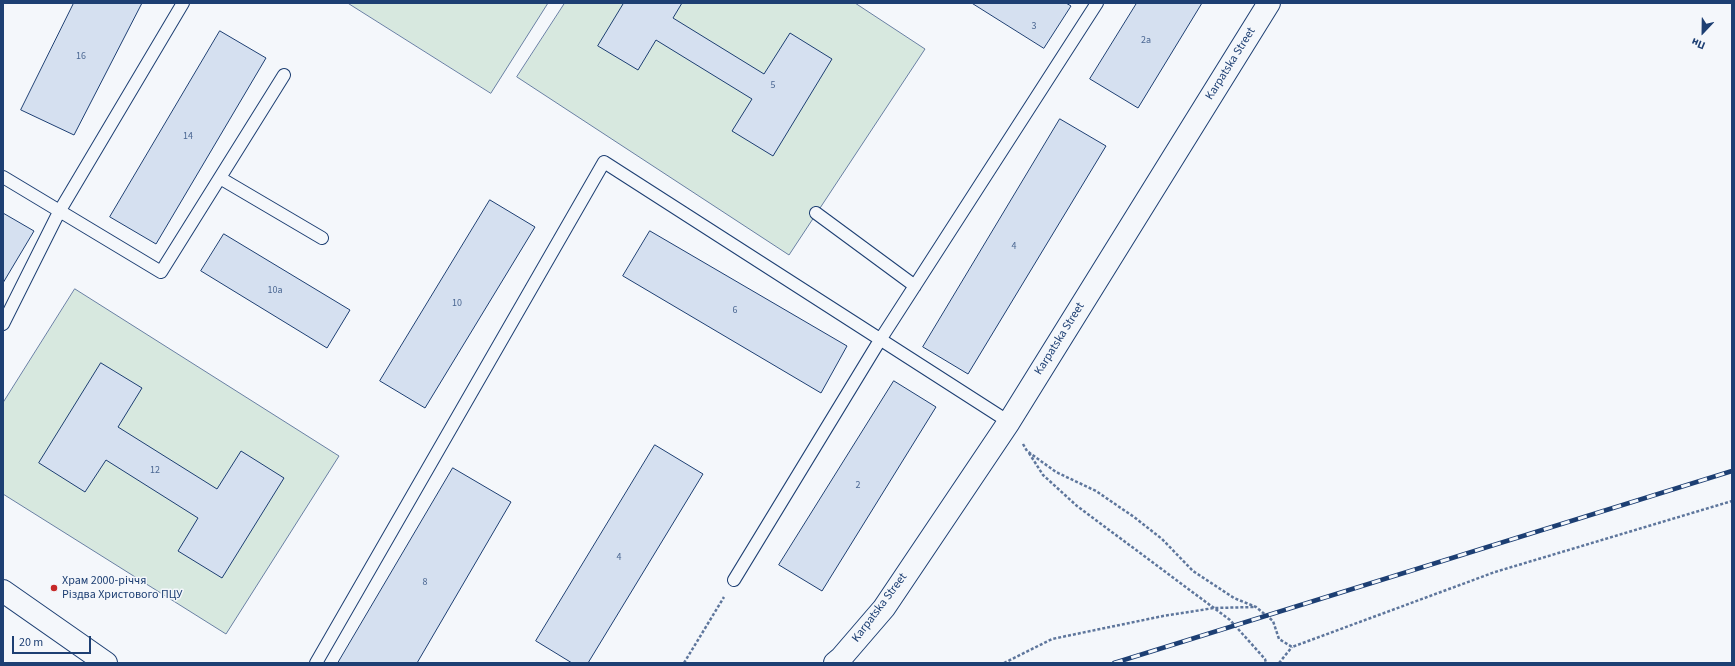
<!DOCTYPE html>
<meta charset="utf-8">
<style>
body{margin:0}
#map{position:relative;width:1735px;height:666px;overflow:hidden;background:#f4f7fb;font-family:"Source Sans 3",sans-serif}
canvas{display:block}
.frame{position:absolute;inset:0;border:4px solid #1d3f73;pointer-events:none}
.north{position:absolute;left:1683px;top:12px;width:40px;height:40px;-webkit-text-stroke:3px #f4f7fb;paint-order:stroke;rotate:202deg;font-size:11px;font-weight:700;line-height:16px;text-align:center;color:#1d3f73}
.north::after{content:'';display:block;margin:auto;width:14px;height:18px;background:#1d3f73;clip-path:polygon(50% 0,100% 100%,50% 72%,0 100%)}
.scale{position:absolute;left:12px;top:636px;width:79px;height:18px;box-sizing:border-box;border:2px solid #1d3f73;border-top:0;padding-left:5px;font-size:12px;line-height:14px;white-space:nowrap;color:#1d3f73;-webkit-text-stroke:3px #f4f7fb;paint-order:stroke}
</style>
<div id="map">
<canvas width="1735" height="666"></canvas>
<div class="frame"></div>
<div class="north">Пн</div>
<div class="scale">20 m</div>
</div>
<script>
const g = document.querySelector('canvas').getContext('2d');
g.lineJoin = 'round';
function fill(path, color) {
  g.fillStyle = color;
  g.fill(path, 'evenodd');
}
function strokePath(path, color, width, dash) {
  g.strokeStyle = color;
  g.lineWidth = width;
  g.lineCap = dash ? 'butt' : 'round';
  g.setLineDash(dash || []);
  g.stroke(path);
}
function drawText(font, color, halo, rows, align = 'center') {
  g.font = font + ' "Source Sans 3",sans-serif';
  g.lineWidth = 3;
  g.setLineDash([]);
  g.textBaseline = 'middle';
  g.strokeStyle = halo;
  g.fillStyle = color;
  for (const [text, x, y, turn = 0] of rows) {
    g.save();
    g.translate(x, y);
    g.rotate((+turn || 0) * Math.PI / 180);
    g.textAlign = isNaN(turn) ? turn : align;
    if (halo) g.strokeText(text, 0, 0);
    g.fillText(text, 0, 0);
    g.restore();
  }
}
const green = new Path2D(`
 M348,3H548L491,93Z
 M565,3H855L925,49L789,255L517,77Z
 M75,289L339,456L226,634L3,494V403Z`);
const building = new Path2D(`
 M74,3H142L74,135L21,110Z
 M624,3H682L673,18L764,74L790,33L832,59L773,156L732,131L752,99L656,40L638,70L598,46Z
 M972,3H1066L1071,6L1044,48Z
 M1137,3H1202L1138,108L1090,79Z
 M220,31L266,58L156,244L110,217Z
 M1060,119L1106,146L968,374L923,347Z
 M490,200L535,227L425,408L380,381Z
 M3,213L34,231L3,283Z
 M650,231L847,346L821,393L623,276Z
 M224,234L350,310L327,348L201,271Z
 M101,363L142,388L118,427L217,489L241,451L284,478L222,578L178,551L198,518L106,460L85,492L39,463Z
 M894,381L936,407L822,591L779,565Z
 M655,445L703,474L588,663H572L536,641Z
 M453,468L511,502L417,663H338Z`);
const path = new Path2D(`
 M1023,444L1027,451L1056,472L1096,491L1134,517L1162,539L1193,571L1234,598L1256,607L1273,621L1279,639L1292,647L1495,572L1732,501
 M1029,453L1043,475L1077,506L1230,620L1265,659L1266,663
 M684,663L724,597
 M1004,663L1052,639L1163,616L1214,608L1254,607
 M1279,663L1292,647`);
const lane = new Path2D(`
 M3,177L161,272L284,75
 M220,178L322,238
 M816,213L915,286
 M3,324L59,212L183,3
 M734,580L880,340L1097,3
 M316,663L604,162L1009,422`);
const street = new Path2D(`
 M3,591L106,663
 M835,663L841,658L884,608L1009,422L1269,3`);
const rail = new Path2D(`
 M1114,663L1732,471`);
const markers = [
 [54,588,4,"#c62828"]
];
const numberNames = [
 ["3",1034,27],
 ["2а",1146,41],
 ["16",81,57],
 ["5",773,86],
 ["14",188,137],
 ["4",1014,247],
 ["10а",275,291],
 ["10",457,304],
 ["6",735,311],
 ["12",155,471],
 ["2",858,486],
 ["4",619,558],
 ["8",425,583]
];
const streetNames = [
 ["Karpatska Street",1231,64,-58],
 ["Karpatska Street",1060,339,-58],
 ["Karpatska Street",880,608,-53]
];
const poiNames = [
 ["Храм 2000-річчя",62,581],
 ["Різдва Христового ПЦУ",62,595]
];
fill(green, '#d7e8df');
strokePath(green, '#687fa3', 1);
fill(building, '#d5e0f0');
strokePath(building, '#1d3f73', 1);
strokePath(lane, '#1d3f73', 14);
strokePath(street, '#1d3f73', 24);
strokePath(path, '#5e769c', 2.5, [3, 2]);
strokePath(lane, '#f4f7fb', 12);
strokePath(street, '#f4f7fb', 22);
strokePath(rail, '#1d3f73', 4.5);
strokePath(rail, '#f4f7fb', 3, [9]);
for (const [x, y, r, color] of markers) {
  const dot = new Path2D();
  dot.arc(x, y, r, 0, 2 * Math.PI);
  g.fillStyle = color;
  g.fill(dot);
  strokePath(dot, '#f4f7fb', 1.5);
}
drawText('10px', '#4b6792', null, numberNames);
drawText('12px', '#1d3f73', '#f4f7fb', streetNames);
drawText('12px', '#1d3f73', '#f4f7fb', poiNames, 'left');
</script>
